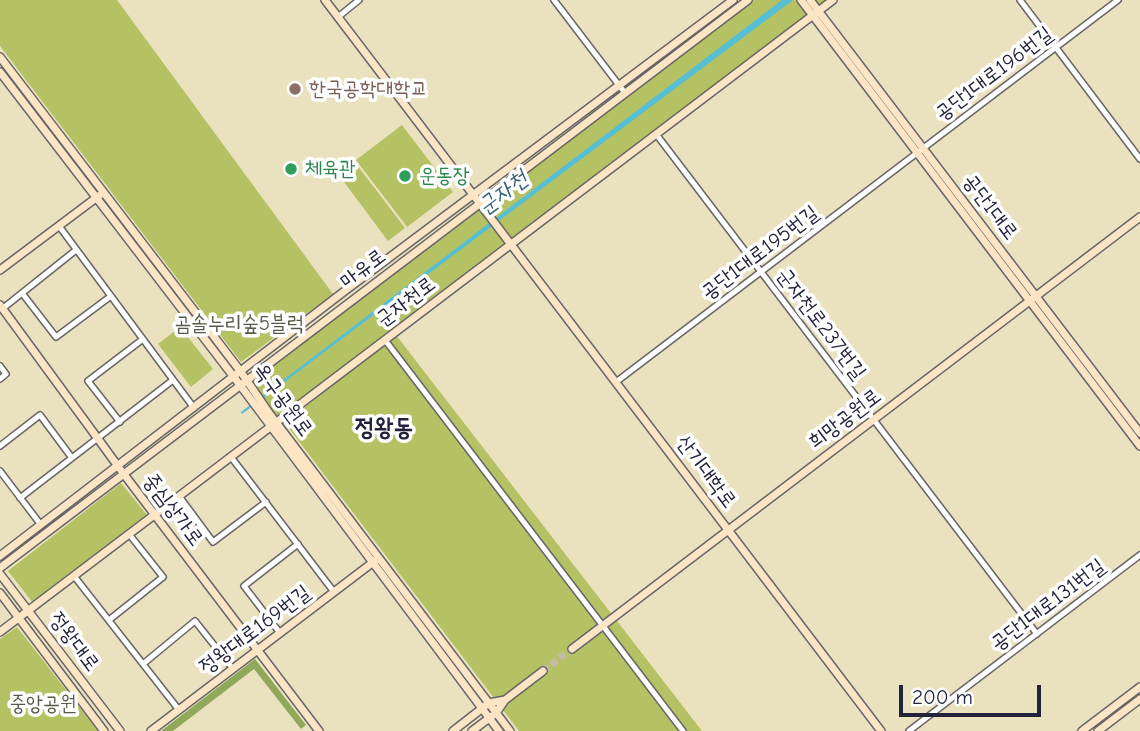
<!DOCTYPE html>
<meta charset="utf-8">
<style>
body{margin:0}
#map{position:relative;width:1140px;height:731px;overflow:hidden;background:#eae1bf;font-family:"Comic Neue",sans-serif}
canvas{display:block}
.scale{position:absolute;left:899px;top:685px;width:142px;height:32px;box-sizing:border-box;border:4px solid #22223b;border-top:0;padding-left:9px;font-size:21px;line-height:24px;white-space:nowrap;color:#22223b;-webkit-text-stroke:5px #fff;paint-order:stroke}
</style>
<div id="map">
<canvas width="1140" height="731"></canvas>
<div class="scale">200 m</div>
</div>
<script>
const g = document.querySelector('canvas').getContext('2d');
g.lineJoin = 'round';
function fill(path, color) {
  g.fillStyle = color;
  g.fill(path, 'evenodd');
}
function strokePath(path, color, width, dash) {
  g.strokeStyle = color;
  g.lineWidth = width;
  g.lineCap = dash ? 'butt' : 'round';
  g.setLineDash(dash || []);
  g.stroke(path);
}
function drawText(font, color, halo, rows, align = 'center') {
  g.font = font + ' "Comic Neue","Poor Story",sans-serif';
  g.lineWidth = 7;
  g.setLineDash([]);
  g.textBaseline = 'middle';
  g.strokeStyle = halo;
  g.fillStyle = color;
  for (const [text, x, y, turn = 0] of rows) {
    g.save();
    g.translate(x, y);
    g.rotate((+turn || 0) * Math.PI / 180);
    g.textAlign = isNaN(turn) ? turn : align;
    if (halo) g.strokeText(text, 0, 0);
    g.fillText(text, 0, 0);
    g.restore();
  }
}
const green = new Path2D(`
 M0,0H117L333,294L241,362L0,46Z
 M747,0H833L277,422L247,380Z
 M402,125L453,192L407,227L356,160Z
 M354,161L405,228L388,241L338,174Z
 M180,327L213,369L191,387L158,344Z
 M396,335L702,731H519L285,423Z
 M121,483L147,515L33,603L8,571Z
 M17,627L98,731H0V639Z`);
const forest = new Path2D(`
 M255,659L306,725L301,729L254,669L173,731H161Z`);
const water = new Path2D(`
 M782,0H793L242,414L241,412Z`);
const secondaryTunnel = new Path2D(`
 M543,671L572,649`);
const street = new Path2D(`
 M554,0L625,93
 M1020,0L1140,159
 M338,17L359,0
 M656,134L1037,634
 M59,226L194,408
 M22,293L56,337L111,296
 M2,309L76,250
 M385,340L683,731
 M0,366L6,374L0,379
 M616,382L1118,0
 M120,422L88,381L143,339
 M0,446L40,415L72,458
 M231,457L334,592
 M0,471L41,525
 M179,496L213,542L266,502
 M20,498L173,380
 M74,576L179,710
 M109,620L163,577L129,534
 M280,633L244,586L298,544
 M143,664L195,621L233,669
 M909,731L1140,555`);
const secondary = new Path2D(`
 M325,0L881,731
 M801,0L1140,446
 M810,0L1140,433
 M0,57L241,372L269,413L510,731
 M0,72L240,385L499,731
 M0,270L100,195
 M0,305L123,473L319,731
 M0,556L342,293L733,0
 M0,568L748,0
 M0,574L120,731
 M0,593L104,731
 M0,632L833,0
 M572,649L1140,217
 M151,731L376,560
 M453,731L489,703L505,700
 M472,731L496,713L505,700L543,671
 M1082,731L1140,687
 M1098,731L1140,699`);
const markers = [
 [295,89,7,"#8d6e63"],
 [291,169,7,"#2e9e5b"],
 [405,176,7,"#2e9e5b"]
];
const streetNames = [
 ["공단1대로196번길",994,74,-37],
 ["공단1대로",990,207,53],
 ["공단1대로195번길",760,253,-37],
 ["마유로",363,269,-37],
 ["군자천로",406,302,-37],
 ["군자천로237번길",821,324,53],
 ["옥구공원로",283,400,54],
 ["희망공원로",845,419,-37],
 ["산기대학로",706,472,53],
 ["중심상가로",173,510,53],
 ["공단1대로131번길",1048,605,-37],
 ["정왕대로169번길",255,630,-37],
 ["정왕대로",74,642,53]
];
const educationNames = [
 ["한국공학대학교",309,89]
];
const leisureNames = [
 ["체육관",305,169],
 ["운동장",419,176]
];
const parkNames = [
 ["곰솔누리숲5블럭",239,324],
 ["중앙공원",43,704]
];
const waterNames = [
 ["군자천",503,193,-37]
];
const quarterNames = [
 ["정왕동",384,428]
];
fill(green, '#b5c264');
fill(forest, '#90a85a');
fill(water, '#56bfd3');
strokePath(secondaryTunnel, '#c2bba5', 7, [7, 3.5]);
strokePath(street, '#686569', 8);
strokePath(secondary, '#686569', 10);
strokePath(street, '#fff', 5);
strokePath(secondary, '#fce5c4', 7);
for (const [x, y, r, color] of markers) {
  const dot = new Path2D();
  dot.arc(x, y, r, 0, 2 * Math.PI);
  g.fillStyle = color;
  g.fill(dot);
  strokePath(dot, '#fff', 2.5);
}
drawText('21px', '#22223b', '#fff', streetNames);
drawText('21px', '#785e54', '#fff', educationNames, 'left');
drawText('21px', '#27864d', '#fff', leisureNames, 'left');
drawText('21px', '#555a49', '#fff', parkNames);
drawText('italic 23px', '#376178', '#fff', waterNames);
drawText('bold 24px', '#22223b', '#fff', quarterNames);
</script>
